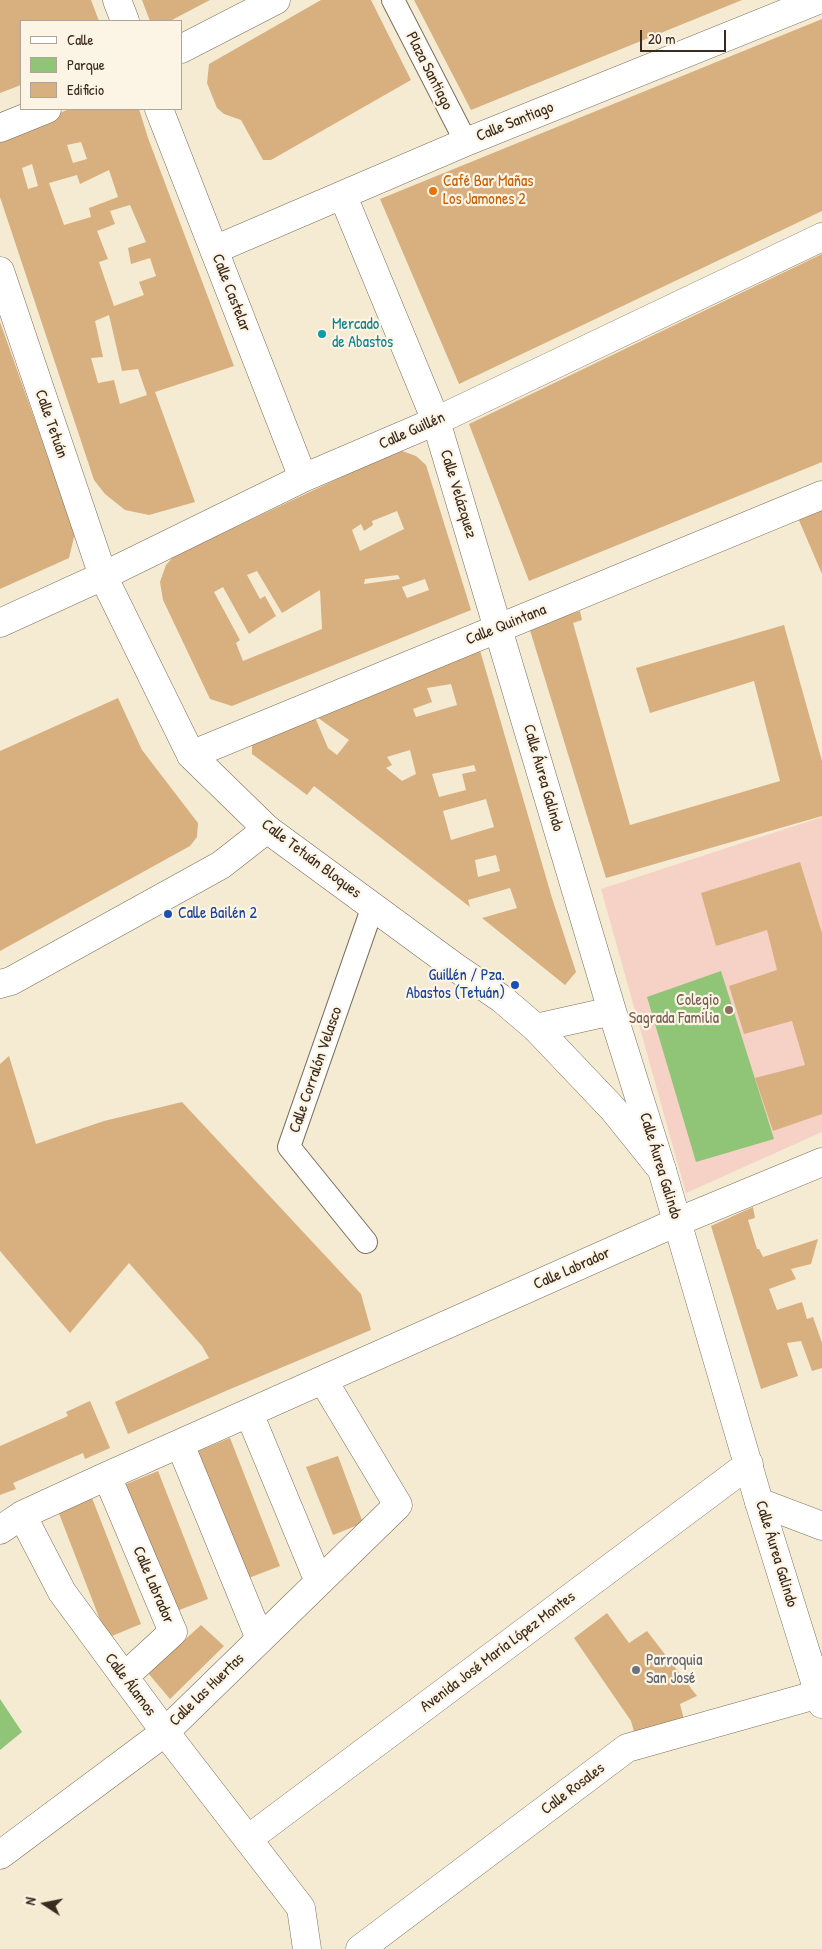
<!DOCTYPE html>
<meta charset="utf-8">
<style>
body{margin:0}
#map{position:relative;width:822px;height:1949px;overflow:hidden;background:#f4ebd2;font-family:"Patrick Hand",sans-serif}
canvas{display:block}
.legend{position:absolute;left:20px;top:20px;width:162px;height:90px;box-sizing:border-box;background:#fcf5e5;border:1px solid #afa495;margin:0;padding:6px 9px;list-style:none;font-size:15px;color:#3b2a1e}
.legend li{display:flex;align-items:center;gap:10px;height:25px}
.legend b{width:25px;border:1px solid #afa495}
.north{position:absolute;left:20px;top:1879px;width:50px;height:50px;-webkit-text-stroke:4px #fcf5e5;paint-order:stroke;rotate:281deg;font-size:14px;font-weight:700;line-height:20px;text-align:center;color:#3b2a1e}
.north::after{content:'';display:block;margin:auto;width:18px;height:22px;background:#3b2a1e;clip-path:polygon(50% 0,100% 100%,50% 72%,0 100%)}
.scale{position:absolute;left:640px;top:30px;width:86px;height:22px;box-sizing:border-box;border:2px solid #3b2a1e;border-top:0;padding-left:6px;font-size:15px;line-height:18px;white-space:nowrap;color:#3b2a1e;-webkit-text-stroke:4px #fcf5e5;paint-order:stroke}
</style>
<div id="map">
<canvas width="822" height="1949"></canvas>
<ul class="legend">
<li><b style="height:6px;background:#fff"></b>Calle</li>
<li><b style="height:14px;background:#90c577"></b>Parque</li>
<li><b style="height:14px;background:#d8b080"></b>Edificio</li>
</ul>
<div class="north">N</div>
<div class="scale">20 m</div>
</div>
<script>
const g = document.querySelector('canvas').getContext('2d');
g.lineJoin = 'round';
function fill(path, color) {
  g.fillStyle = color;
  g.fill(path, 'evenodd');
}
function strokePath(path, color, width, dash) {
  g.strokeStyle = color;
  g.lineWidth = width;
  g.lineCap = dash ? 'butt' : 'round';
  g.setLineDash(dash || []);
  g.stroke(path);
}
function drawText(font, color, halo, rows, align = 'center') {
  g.font = font + ' "Patrick Hand",sans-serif';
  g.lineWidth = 4.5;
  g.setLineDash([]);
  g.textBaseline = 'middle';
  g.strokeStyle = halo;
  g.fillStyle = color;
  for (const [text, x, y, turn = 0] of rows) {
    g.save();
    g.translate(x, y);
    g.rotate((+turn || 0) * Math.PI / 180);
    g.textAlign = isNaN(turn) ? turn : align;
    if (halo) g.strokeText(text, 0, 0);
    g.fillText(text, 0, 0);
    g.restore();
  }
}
const built = new Path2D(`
 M822,817V1132L686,1193L601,889Z`);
const green = new Path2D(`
 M721,971L774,1139L696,1162L647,997Z
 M0,1699L22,1732L0,1750Z`);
const building = new Path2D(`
 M0,0H91L99,21H21V85L0,93Z
 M142,0H210L170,21H150Z
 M321,0H371L411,80L271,160H263L241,120L224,114L217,108L207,83L209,64Z
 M414,0H742L471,110Z
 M822,19V211L459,384L380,199Z
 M69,109H139L148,138L234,366L155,392L195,502L149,515L125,510L105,494L94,480L0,197V139ZM81,142L87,159L73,163L67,145ZM32,164L38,186L28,189L22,168ZM109,170L118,197L89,208L91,217L64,225L49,183L77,175L80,184ZM130,205L146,242L128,248L131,264L150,258L156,276L139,282L144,295L114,306L99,262L108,259L97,231L115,224L110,211ZM109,315L122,371L138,369L147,395L120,404L114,380L98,383L91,358L103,357L95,321Z
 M822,254V462L529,581L469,424Z
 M0,322L75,533L69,558L0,589Z
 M402,451L416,456L426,465L471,610L232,706L210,699L163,600L160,582L166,565L174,556L350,473L395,452ZM397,511L404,529L360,551L352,530L361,524L364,531L373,525L372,521ZM257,571L282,613L320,590L322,629L243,661L236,643L240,640L214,592L223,587L249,634L276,616L265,596L260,599L247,575ZM398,575L400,579L364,584L365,579ZM425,579L429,590L407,598L402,587Z
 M822,509V574L798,518Z
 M580,611L582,620L573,623L630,825L780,781L754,681L650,713L636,668L784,625L822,761V816L606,878L529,627Z
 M479,647L552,898L576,972L565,985L482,918L517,908L510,888L468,900L470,907L314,786L307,795L252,754V737L314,715L328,748L337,755L349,740L314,715ZM451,684L457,705L416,717L413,709L432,702L427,688ZM410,750L416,774L402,781L386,768L392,765L387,757ZM474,765L476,771L462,774L466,790L439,797L432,774ZM486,799L494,827L451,840L443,811ZM496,855L500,871L478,877L475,860Z
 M118,698L142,750L198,823L197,837L190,846L0,951V751Z
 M800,862L822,933V1114L773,1131L755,1078L805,1065L792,1021L744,1034L729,986L777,970L767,930L716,946L701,893Z
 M9,1056L36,1144L104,1121L182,1102L361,1294L371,1330L228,1390L128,1434L115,1402L209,1358L202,1346L129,1263L70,1333L0,1251V1064Z
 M753,1207L755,1218L748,1220L757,1249H759L763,1257L818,1239L811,1264L791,1269L796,1279L769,1289L777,1310L802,1302L807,1319L813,1317L822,1343V1368L812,1371L801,1341L787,1343L798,1376L761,1389L711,1226Z
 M90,1401L110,1448L85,1459L83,1453L13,1483L16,1489L0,1495V1446L68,1416L66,1412Z
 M230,1438L280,1566L246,1579L196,1452Z
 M338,1456L363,1523L333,1535L306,1467Z
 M158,1471L208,1599L174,1612L124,1485Z
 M92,1498L141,1624L107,1638L58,1511Z
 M607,1613L629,1643L647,1631L697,1696L680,1704L684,1720L635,1735L631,1721L574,1638Z
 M201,1625L224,1646L170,1699L148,1673Z`);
const pedestrian = new Path2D(`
 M393,0L466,142
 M366,1242L289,1147L373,906`);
const minor = new Path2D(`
 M117,0L125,21
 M181,49L276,0
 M159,109L303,478
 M0,128L47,109
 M343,196L436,421L612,1011L662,1170
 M214,250L466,142L818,0
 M0,623L103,576L303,478L436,421L822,237
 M191,755L822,495
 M0,984L11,981L221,865L267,829
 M536,1028L612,1011
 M249,1413L319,1582
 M180,1444L260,1639
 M107,1476L173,1632L124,1677
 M759,1502L822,1526
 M22,1515L62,1592L165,1732L301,1908L307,1949
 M0,1530L22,1515L107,1476L677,1222L822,1162
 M248,1839L749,1464
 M0,1855L165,1732L398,1505L323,1380
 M360,1949L627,1748L819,1694`);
const tertiary = new Path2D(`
 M0,271L103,576L191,755L267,829L455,967L502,999L536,1028L613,1109L662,1170L759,1502L822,1704`);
const markers = [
 [433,191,5,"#e8710a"],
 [322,334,5,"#0f9aa8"],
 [168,914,5,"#1a4fb4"],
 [515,985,5,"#1a4fb4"],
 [729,1010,5,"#8d6e63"],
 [636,1670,5,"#6b7280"]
];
const streetNames = [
 ["Plaza Santiago",429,71,63],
 ["Calle Santiago",515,122,-22],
 ["Calle Castelar",231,293,69],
 ["Calle Tetuán",51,424,71],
 ["Calle Guillén",412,431,-24],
 ["Calle Velázquez",458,494,73],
 ["Calle Quintana",506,625,-22],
 ["Calle Áurea Galindo",543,778,74],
 ["Calle Tetuán Bloques",311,859,37],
 ["Calle Corralón Velasco",316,1070,-71],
 ["Calle Áurea Galindo",660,1166,73],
 ["Calle Labrador",572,1269,-24],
 ["Calle Áurea Galindo",776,1554,73],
 ["Calle Labrador",153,1585,67],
 ["Avenida José María López Montes",498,1652,-37],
 ["Calle Álamos",130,1685,53],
 ["Calle las Huertas",207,1690,-44],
 ["Calle Rosales",573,1789,-37]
];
const foodNames = [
 ["Café Bar Mañas",443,182],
 ["Los Jamones 2",443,200]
];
const cultureNames = [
 ["Mercado",332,325],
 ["de Abastos",332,343]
];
const transitNames = [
 ["Calle Bailén 2",178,914],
 ["Guillén / Pza.",505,976,"right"],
 ["Abastos (Tetuán)",505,994,"right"]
];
const educationNames = [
 ["Colegio",719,1001],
 ["Sagrada Familia",719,1019]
];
const worshipNames = [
 ["Parroquia",646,1661],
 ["San José",646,1679]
];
fill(built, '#f6d1c5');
fill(green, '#90c577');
fill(building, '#d8b080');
strokePath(pedestrian, '#7c6e5d', 24);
strokePath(minor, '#7c6e5d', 29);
strokePath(tertiary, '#7c6e5d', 29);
strokePath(pedestrian, '#fff', 22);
strokePath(minor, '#fff', 28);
strokePath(tertiary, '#fff', 28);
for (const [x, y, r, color] of markers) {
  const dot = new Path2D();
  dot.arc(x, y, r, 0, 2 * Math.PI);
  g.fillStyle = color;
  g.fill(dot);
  strokePath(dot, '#fcf5e5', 2);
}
drawText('16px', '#3b2a1e', '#fcf5e5', streetNames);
drawText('16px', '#c56008', '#fcf5e5', foodNames, 'left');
drawText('16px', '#0d838f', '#fcf5e5', cultureNames, 'left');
drawText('16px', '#164399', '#fcf5e5', transitNames, 'left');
drawText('16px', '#785e54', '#fcf5e5', educationNames, 'right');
drawText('16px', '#5b616d', '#fcf5e5', worshipNames, 'left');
</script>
